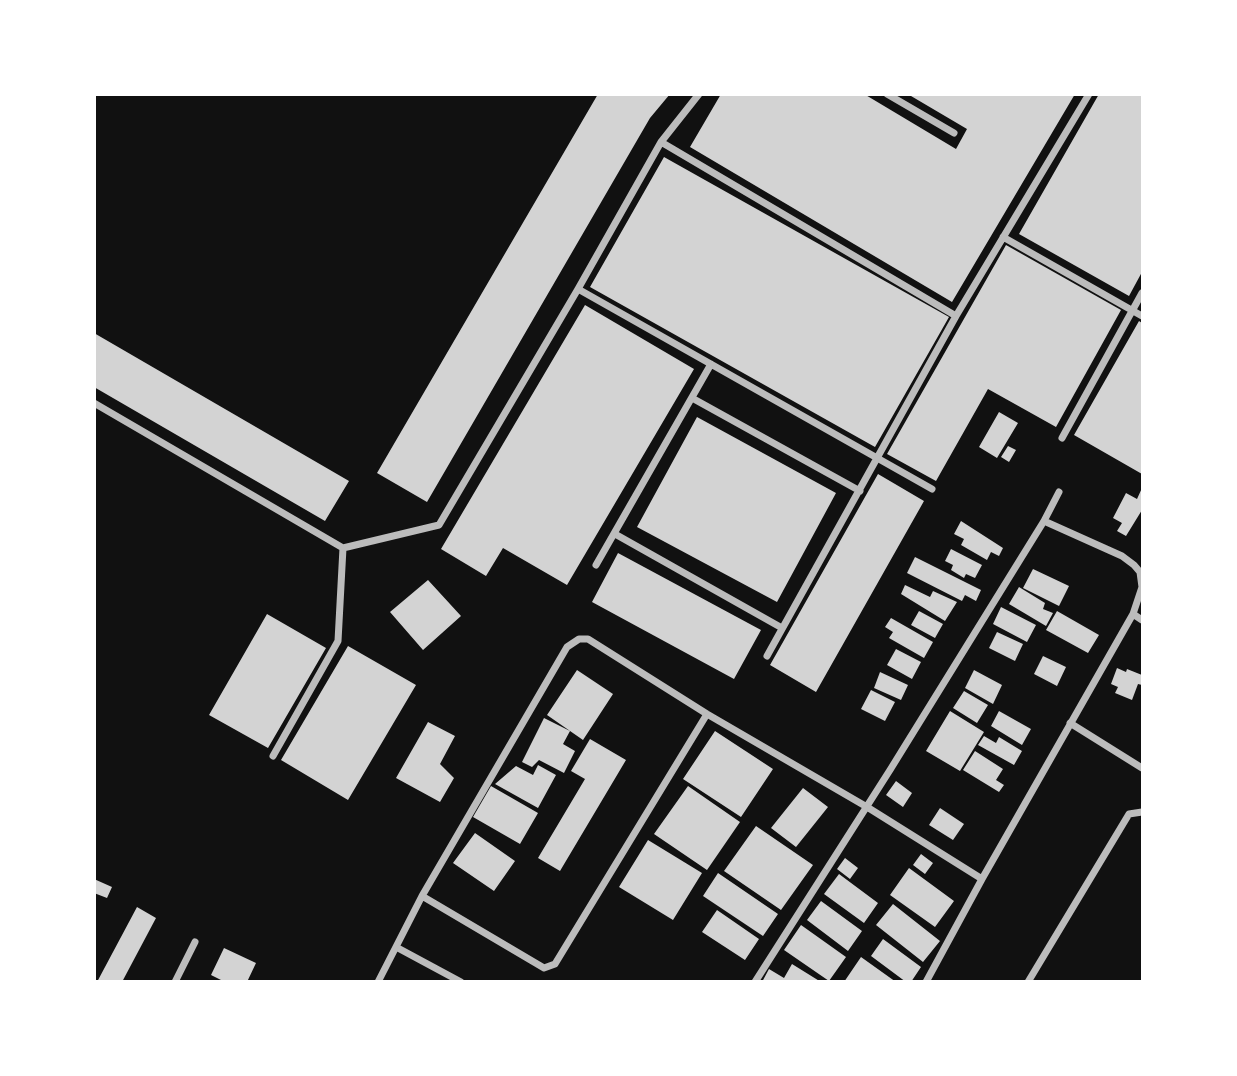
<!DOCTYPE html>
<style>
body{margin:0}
#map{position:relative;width:1237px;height:1076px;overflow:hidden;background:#111;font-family:Manrope,sans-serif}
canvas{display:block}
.frame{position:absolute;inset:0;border:96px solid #fff;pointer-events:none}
</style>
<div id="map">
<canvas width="1237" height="1076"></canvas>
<div class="frame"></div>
</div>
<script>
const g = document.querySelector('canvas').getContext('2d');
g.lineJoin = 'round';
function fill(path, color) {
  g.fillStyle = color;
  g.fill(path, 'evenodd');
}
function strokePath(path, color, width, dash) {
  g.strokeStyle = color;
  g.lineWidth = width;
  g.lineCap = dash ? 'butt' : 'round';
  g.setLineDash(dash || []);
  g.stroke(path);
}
const building = new Path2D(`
 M598,94H670L650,118L427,502L377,473Z
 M721,94H864L956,149L967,129L911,96L912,94H1075L952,302L690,147Z
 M1099,94H1142V272L1129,296L1019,234Z
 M664,157L949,317L875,447L590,287Z
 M1006,245L1121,310L1056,427L988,389L936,481L887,454Z
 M585,305L694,369L567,585L503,548L486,576L441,549Z
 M1139,321L1142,323V474L1074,435Z
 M94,333L349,481L325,521L94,387Z
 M999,412L1018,423L997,458L979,447Z
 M697,417L836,493L777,602L637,527Z
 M1008,446L1016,450L1009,462L1001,457Z
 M878,474L924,501L816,692L770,665Z
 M1142,488V510L1126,536L1117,531L1122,523L1113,518L1126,493L1137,499Z
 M961,521L1003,548L999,556L991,552L987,560L961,545L964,539L954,534Z
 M951,549L982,565L975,578L966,574L964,578L951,570L953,565L945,561Z
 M618,553L761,630L734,679L592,602Z
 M915,557L981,590L976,601L965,595L962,601L907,573Z
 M1033,569L1069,586L1059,606L1023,588Z
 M428,580L461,616L423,650L390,612Z
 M905,585L930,597L933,591L957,602L945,621L901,594Z
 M1019,587L1045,603L1043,609L1053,613L1046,626L1009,604Z
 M1001,607L1036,625L1027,642L993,624Z
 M919,611L943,624L935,638L911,625Z
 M1057,611L1099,635L1088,653L1046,630Z
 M267,614L326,648L268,748L209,715Z
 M891,618L933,642L924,658L889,638L893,632L885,627Z
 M997,632L1023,644L1015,661L989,648Z
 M348,646L416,685L348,800L281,760Z
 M896,649L921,662L912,679L887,665Z
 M1043,656L1066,667L1057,686L1034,674Z
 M1117,668L1126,672L1127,669L1142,675V685L1138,684L1132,700L1115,693L1118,687L1111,684Z
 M577,670L613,694L583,740L547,715Z
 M974,670L1002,685L993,704L965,688Z
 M880,672L908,685L901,700L874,688Z
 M871,690L895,702L885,721L861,709Z
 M964,691L988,705L977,723L953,708Z
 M950,711L984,732L960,771L926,751Z
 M999,711L1031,729L1022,745L991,726Z
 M544,718L570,731L563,744L575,751L564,773L539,760L532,767L522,762Z
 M428,722L455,736L440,764L454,778L440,802L396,778Z
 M715,731L773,769L741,817L683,779Z
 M984,736L996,743L999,737L1022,751L1014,765L978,745Z
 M590,739L626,760L560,871L538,858L585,779L571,771Z
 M975,751L1003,769L996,780L1004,785L999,792L963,770Z
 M538,765L556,775L538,808L495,784L516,766L533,775Z
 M896,781L912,793L903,807L886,795Z
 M491,786L538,813L520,844L473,817Z
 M688,786L740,822L707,870L654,834Z
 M803,788L828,807L796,847L771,828Z
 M940,808L964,824L953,840L929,825Z
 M756,826L813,865L781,910L724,871Z
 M475,833L515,861L494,891L453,863Z
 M648,840L702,873L673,920L619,887Z
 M921,854L933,863L925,874L913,865Z
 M845,858L858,868L850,879L837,869Z
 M909,868L954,901L935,927L890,895Z
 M718,873L778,914L763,936L703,896Z
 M839,874L878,903L864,923L824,894Z
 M94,879L112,887L107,898L94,893Z
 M821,901L862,931L848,951L807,920Z
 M893,904L940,941L923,962L876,925Z
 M137,907L156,918L122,982H97Z
 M717,910L759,939L745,960L702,932Z
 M801,925L846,957L829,981L784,950Z
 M883,939L921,967L911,982H906L871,956Z
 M224,948L256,963L247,982H225L211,975Z
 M861,957L896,982H844Z
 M792,964L821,982H762L769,969L784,978Z`);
const minor = new Path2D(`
 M887,94L954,133
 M661,142L956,316
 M1003,237L1142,316
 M578,289L932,489
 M692,398L860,491
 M94,403L343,548L439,525L578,289L661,142L699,94
 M1062,438L1142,293
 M1044,521L1059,492
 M615,534L782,628
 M596,565L711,364
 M1133,614L1142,620
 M767,656L956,316L1089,94
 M1070,723L1142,768
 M273,756L338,641L343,548
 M422,896L544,968L555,964L707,714
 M396,947L461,982
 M175,982L195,942
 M378,982L422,896L567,647L579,639H588L707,714L867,807L982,879L1133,614L1142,587L1140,572L1134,565L1122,556L1044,521L890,770L755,982
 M926,982L982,879
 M1028,982L1129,814L1142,812`);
fill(building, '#d3d3d3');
strokePath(minor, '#bcbcbc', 7);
</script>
